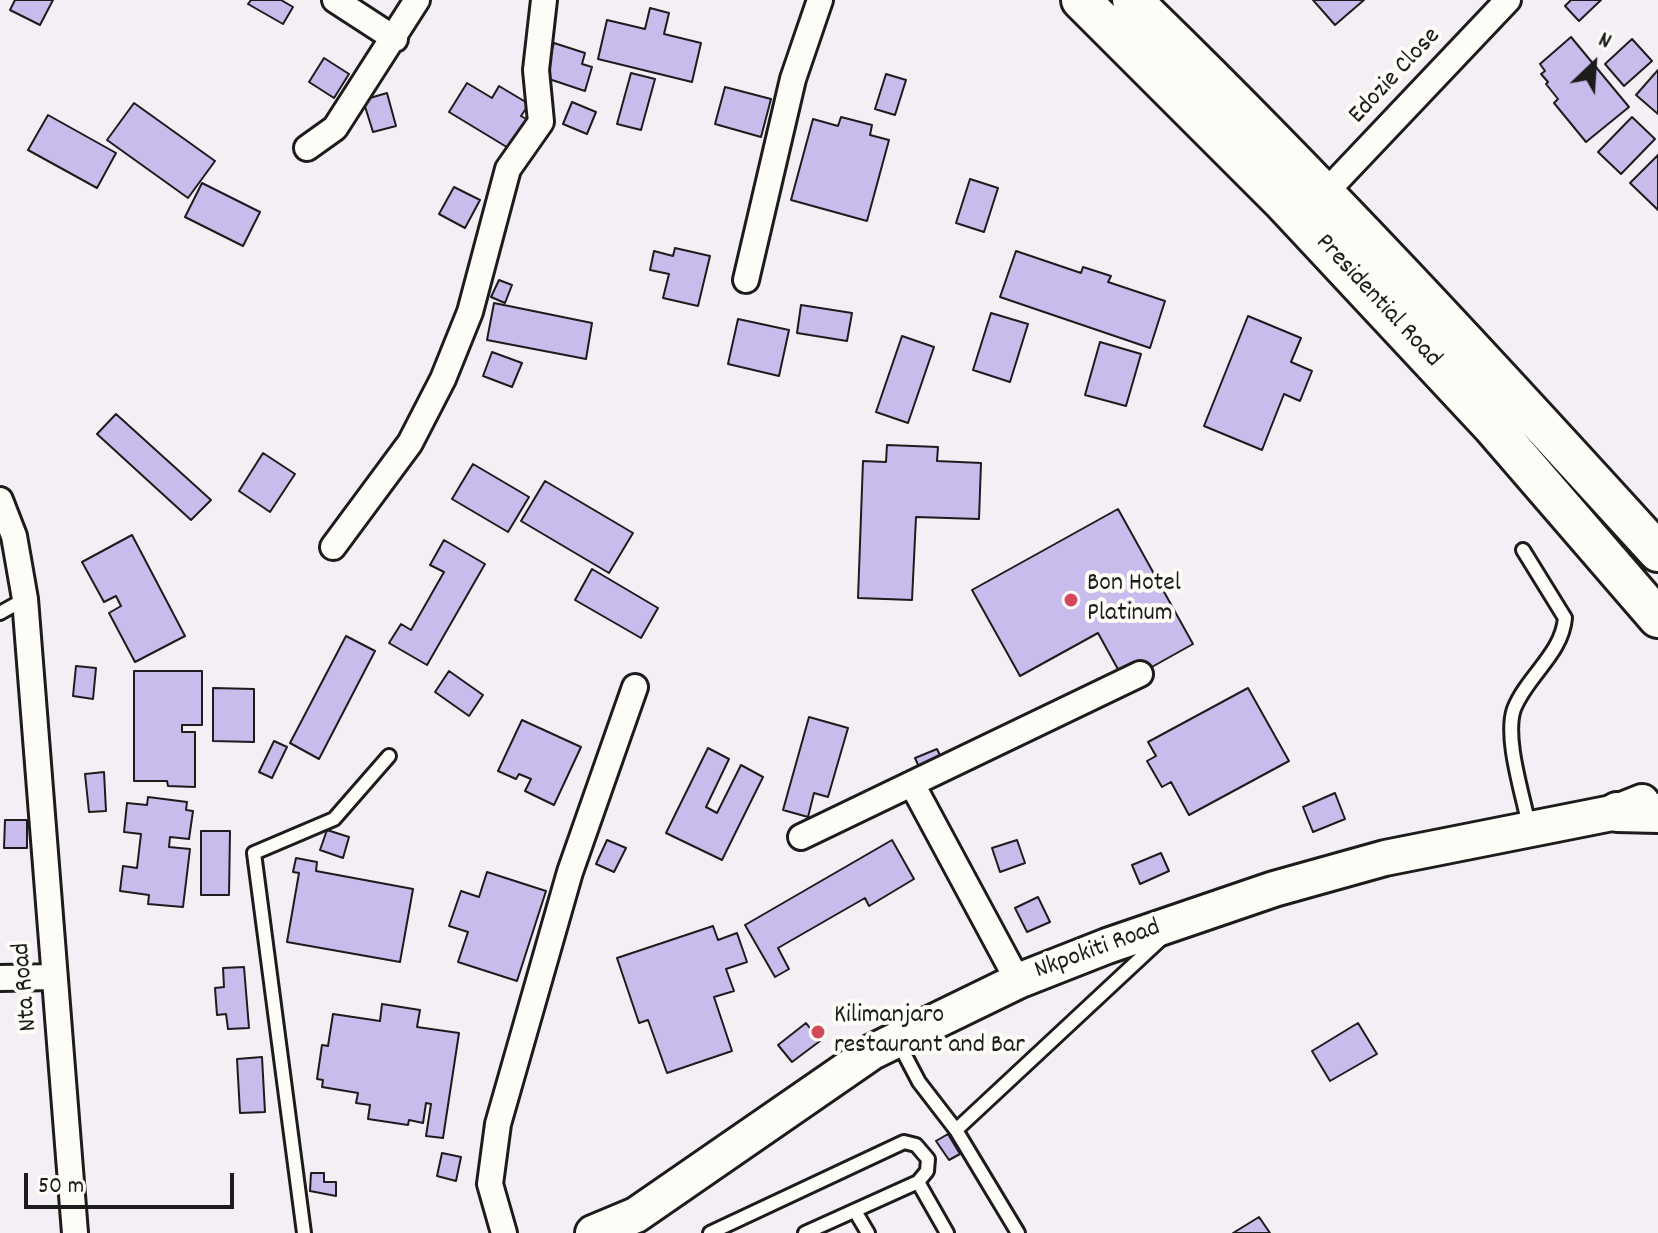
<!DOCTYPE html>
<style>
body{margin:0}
#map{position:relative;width:1658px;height:1233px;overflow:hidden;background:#f3eff5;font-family:Dekko,sans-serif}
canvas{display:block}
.north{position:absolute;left:1554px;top:24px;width:80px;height:80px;-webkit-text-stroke:6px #fdfcf7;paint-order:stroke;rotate:25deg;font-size:22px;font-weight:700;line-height:32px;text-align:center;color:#1c1c1c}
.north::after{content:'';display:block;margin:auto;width:28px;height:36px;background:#1c1c1c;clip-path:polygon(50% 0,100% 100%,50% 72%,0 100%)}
.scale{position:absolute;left:24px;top:1173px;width:210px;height:36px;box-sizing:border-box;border:4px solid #1c1c1c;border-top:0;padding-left:10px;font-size:24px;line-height:28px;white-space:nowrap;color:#1c1c1c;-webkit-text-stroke:6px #fdfcf7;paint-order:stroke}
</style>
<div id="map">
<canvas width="1658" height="1233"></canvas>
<div class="north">N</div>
<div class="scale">50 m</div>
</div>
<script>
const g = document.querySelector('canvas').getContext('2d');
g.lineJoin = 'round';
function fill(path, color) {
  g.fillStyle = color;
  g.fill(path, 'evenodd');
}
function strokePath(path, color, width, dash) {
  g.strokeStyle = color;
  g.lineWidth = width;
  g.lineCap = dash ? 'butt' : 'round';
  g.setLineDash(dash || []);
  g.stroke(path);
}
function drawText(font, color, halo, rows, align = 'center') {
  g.font = font + ' Dekko,sans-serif';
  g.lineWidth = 8;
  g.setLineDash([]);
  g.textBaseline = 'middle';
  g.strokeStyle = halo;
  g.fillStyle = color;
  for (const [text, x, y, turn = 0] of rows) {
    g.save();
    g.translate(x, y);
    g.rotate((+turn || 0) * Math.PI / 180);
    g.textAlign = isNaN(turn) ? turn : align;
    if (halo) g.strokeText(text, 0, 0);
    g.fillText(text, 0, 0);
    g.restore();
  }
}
const building = new Path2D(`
 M15,0H53L40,25L10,10Z
 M251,0H281L293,7L283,24L248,4Z
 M1313,0H1364L1335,25Z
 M1571,0H1601L1579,21L1565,6Z
 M650,8L669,13L664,34L701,43L692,82L598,59L607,20L645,29Z
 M1571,37L1629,107L1586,142L1554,103L1558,99L1546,84L1548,82L1541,74L1545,71L1540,64Z
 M1632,39L1652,61L1624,86L1605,64Z
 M554,43L585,53L582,64L592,67L585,91L543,77Z
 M324,58L349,74L334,98L309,82Z
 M1658,70V114L1636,95Z
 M631,73L655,79L641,130L617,124Z
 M886,74L906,80L895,115L875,109Z
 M467,83L492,98L499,86L529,104L521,116L528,120L510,149L449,112Z
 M725,87L771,99L761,137L715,124Z
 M387,93L396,126L373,132L363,100Z
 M572,102L596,112L587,134L563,124Z
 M134,103L215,161L188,198L107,140Z
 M48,115L116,153L97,188L28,150Z
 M841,117L872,125L870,135L889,140L867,221L791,200L813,119L838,126Z
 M1632,117L1655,139L1621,174L1598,152Z
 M1658,155V210L1630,183Z
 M970,179L998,188L984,232L956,223Z
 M202,183L260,212L243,246L185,217Z
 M454,187L480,200L465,228L439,214Z
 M675,248L710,256L698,306L663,298L669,274L650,270L654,251L673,256Z
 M1016,251L1081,273L1083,267L1111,276L1108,282L1165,301L1150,348L1000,297Z
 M499,280L512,285L505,303L491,297Z
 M494,303L592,323L586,359L487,340Z
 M801,305L852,313L847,341L797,333Z
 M991,313L1028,324L1010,382L973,370Z
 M1248,316L1301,338L1291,362L1312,371L1300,401L1284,394L1262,450L1204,426Z
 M738,319L789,330L779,376L728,364Z
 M902,336L934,347L908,423L876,412Z
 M1100,342L1141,354L1126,406L1085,395Z
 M492,352L522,363L512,387L483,376Z
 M116,414L211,500L191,520L97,434Z
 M887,445L938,447L937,461L981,463L979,519L916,517L912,600L858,598L863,461L886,462Z
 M263,453L295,474L270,512L239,491Z
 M473,464L529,497L508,532L452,499Z
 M545,481L633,533L609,573L521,521Z
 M1118,509L1193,644L1125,682L1098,633L1020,676L972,590Z
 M132,535L185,636L135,662L109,613L121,606L116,596L104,602L82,562Z
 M444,540L485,564L427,665L389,643L401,624L411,630L444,572L430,565Z
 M592,569L658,608L641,638L575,600Z
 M346,636L375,651L319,759L290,743Z
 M76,666L96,668L93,699L73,696Z
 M134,671H202V725H182V732H195V787L168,786L167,781H134Z
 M449,671L483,695L469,716L435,692Z
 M213,688L254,689V742L213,741Z
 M1248,688L1289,761L1189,815L1171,782L1162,787L1147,761L1156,756L1148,742Z
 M809,717L848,728L828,797L814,793L808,817L783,810Z
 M522,720L581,747L554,805L525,791L531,779L519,774L516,779L498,771Z
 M274,741L287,747L272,778L259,772Z
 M708,748L729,759L706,807L717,813L741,765L763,777L722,860L666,833Z
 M937,749L945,766L923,776L915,758Z
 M104,772L106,811L89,812L85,774Z
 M1335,793L1345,819L1313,832L1303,807Z
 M148,797L187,802L186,810L193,811L189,839L170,837L169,847L190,849L183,907L148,904L149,895L120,891L123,866L137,868L141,834L124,832L127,803L147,805Z
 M5,820H27V848H4Z
 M327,830L349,837L343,858L320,850Z
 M201,831H230L229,895H201Z
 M607,840L626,848L614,872L596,864Z
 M892,840L914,879L869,906L865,898L778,948L789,969L775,977L745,925Z
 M1017,840L1025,863L1000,872L992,848Z
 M1161,853L1169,871L1140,884L1132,865Z
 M296,858L317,862L316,871L413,889L400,962L287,942L299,873L293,872Z
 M487,872L546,891L517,981L458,962L468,932L449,926L461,891L479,897Z
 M1038,897L1050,922L1027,932L1015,908Z
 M713,926L718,940L737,933L747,962L726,969L734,991L714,997L732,1051L667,1073L648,1020L639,1023L617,958Z
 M244,967L249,1028L228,1029L226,1014L217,1015L215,988L224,987L223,968Z
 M382,1004L420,1010L417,1027L459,1033L443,1138L426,1136L431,1104L426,1103L423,1123L409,1120L408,1125L368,1119L370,1105L356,1103L358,1093L322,1087L323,1080L317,1079L322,1045L328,1046L333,1014L380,1021Z
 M806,1023L820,1041L792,1062L778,1045Z
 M1358,1023L1377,1054L1330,1081L1312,1051Z
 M262,1057L265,1112L240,1113L237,1059Z
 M948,1134L960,1154L949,1160L936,1141Z
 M442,1153L461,1157L456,1181L437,1176Z
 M311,1173H324V1182H336V1196L310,1191Z
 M1259,1217L1270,1233H1233Z`);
const lane = new Path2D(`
 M1523,550L1565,618C1562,654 1527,676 1514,709C1504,738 1523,795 1529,826
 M0,613L25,599
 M898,1042L919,1082L956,1130L1018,1233
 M956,1130L1160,940
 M918,1182L947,1233
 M855,1211L868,1233
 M304,1233L254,853L334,819L389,756
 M710,1233L904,1142L916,1145L928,1159L927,1171L918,1182L805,1233`);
const street = new Path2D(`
 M335,0L395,39
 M307,148L335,128L417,0
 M1325,193L1508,0
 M746,280L793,79L820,0
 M0,500L14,536L25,599L75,1233
 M333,547L410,443L443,379L470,312L508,169L541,122L536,70L544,0
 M912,784L1018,981
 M801,837L1140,674
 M0,978L54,977
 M504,1233L490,1184L498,1124L570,872L635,687`);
const secondary = new Path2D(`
 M593,1233L636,1215L872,1052L1018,981L1107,946L1274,889L1385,858L1617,812L1642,802`);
const primary = new Path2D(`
 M1081,0L1283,202L1493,427L1658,618
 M1132,0C1315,177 1487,364 1658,552
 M1617,812L1658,813`);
const markers = [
 [1071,600,8,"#d1495b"],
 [818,1032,8,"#d1495b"]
];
const streetNames = [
 ["Edozie Close",1396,77,-47],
 ["Presidential Road",1377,302,47],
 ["Nkpokiti Road",1098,951,-20],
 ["Nta Road",27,987,-95]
];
const poiNames = [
 ["Bon Hotel",1087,585],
 ["Platinum",1087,615],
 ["Kilimanjaro",834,1017],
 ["restaurant and Bar",834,1047]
];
fill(building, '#cabbed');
strokePath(building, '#1c1c1c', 2);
strokePath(lane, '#1c1c1c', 18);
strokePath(street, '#1c1c1c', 30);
strokePath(secondary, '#1c1c1c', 40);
strokePath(primary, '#1c1c1c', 44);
strokePath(lane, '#fdfcf7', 12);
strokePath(street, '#fdfcf7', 24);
strokePath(secondary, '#fdfcf7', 34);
strokePath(primary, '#fdfcf7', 38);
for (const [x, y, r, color] of markers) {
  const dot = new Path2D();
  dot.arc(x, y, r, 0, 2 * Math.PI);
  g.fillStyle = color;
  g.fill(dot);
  strokePath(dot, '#fdfcf7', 3);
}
drawText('26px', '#1c1c1c', '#fdfcf7', streetNames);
drawText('26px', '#1c1c1c', '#fdfcf7', poiNames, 'left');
</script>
